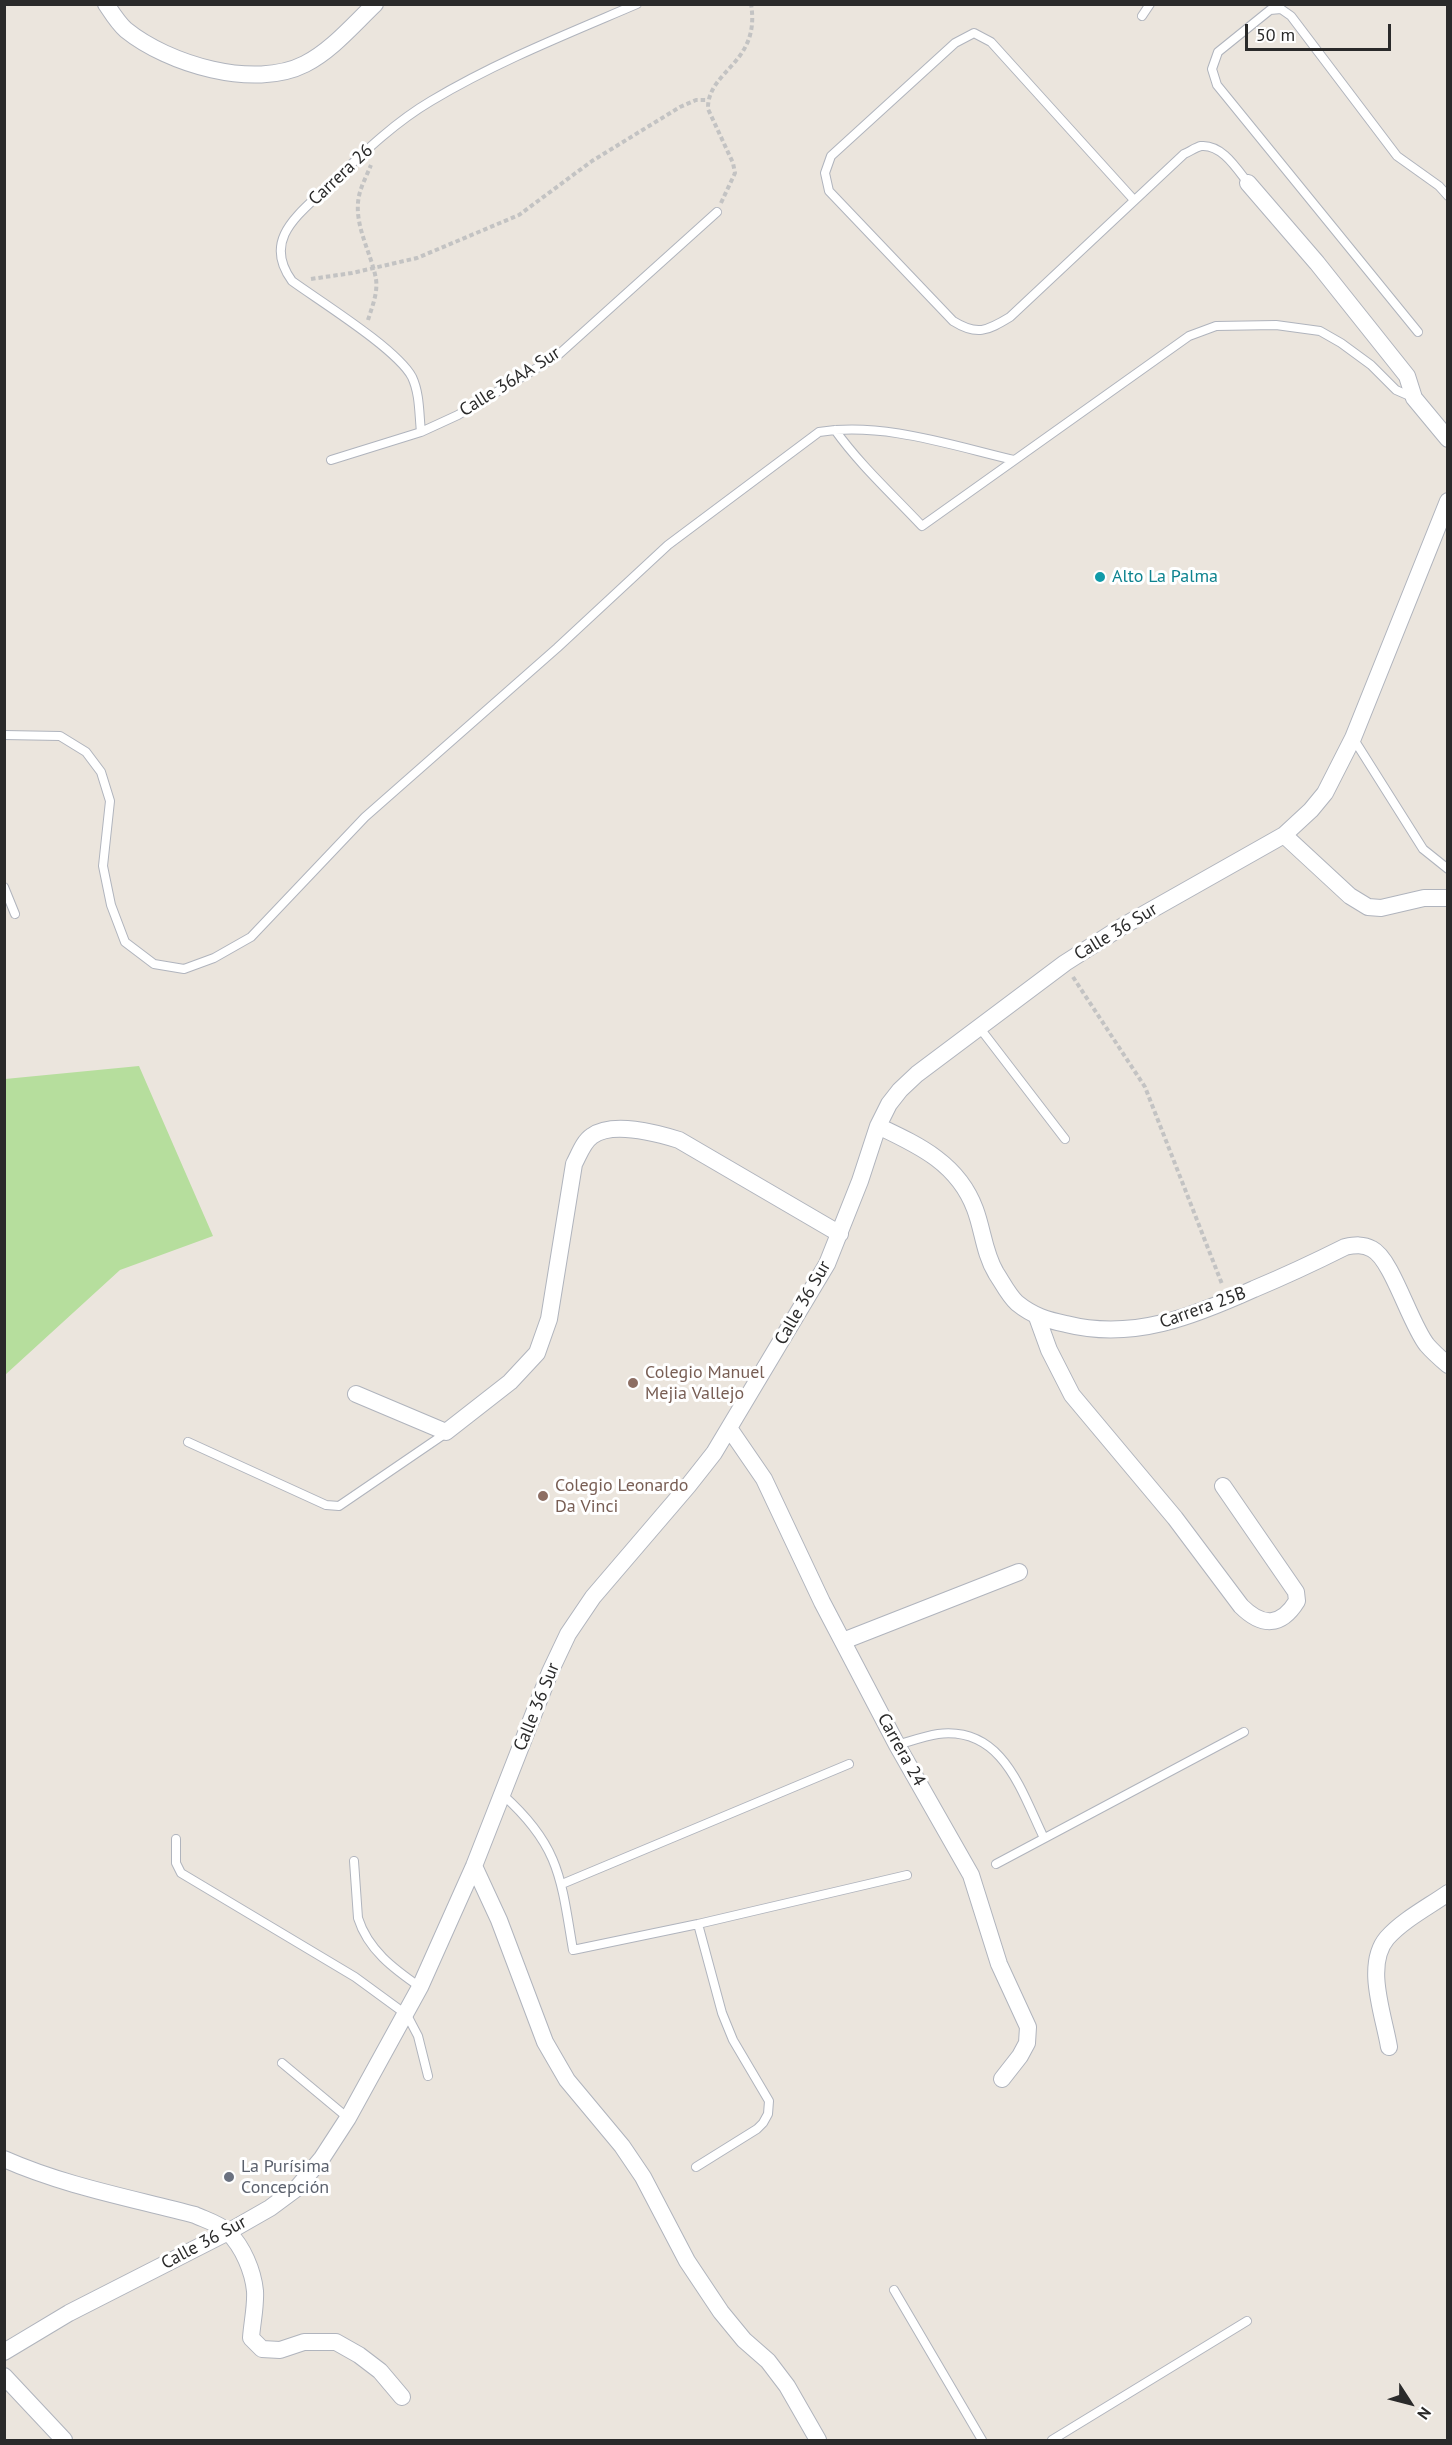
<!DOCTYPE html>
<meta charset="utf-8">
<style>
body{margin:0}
#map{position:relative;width:1452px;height:2445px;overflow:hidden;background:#ebe5dd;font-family:"PT Sans",sans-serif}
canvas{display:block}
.frame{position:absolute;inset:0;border:6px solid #2a2a2a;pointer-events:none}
.north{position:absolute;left:1380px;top:2373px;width:60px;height:60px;-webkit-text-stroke:4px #fff;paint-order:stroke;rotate:126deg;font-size:16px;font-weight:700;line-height:24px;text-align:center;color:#2a2a2a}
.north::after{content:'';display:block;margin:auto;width:21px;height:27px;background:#2a2a2a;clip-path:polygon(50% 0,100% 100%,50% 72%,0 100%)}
.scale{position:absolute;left:1245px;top:24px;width:146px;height:27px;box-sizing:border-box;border:3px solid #2a2a2a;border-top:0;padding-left:8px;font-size:18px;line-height:21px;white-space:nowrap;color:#2a2a2a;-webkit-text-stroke:4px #fff;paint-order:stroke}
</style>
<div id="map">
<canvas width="1452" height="2445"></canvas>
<div class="frame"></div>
<div class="north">N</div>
<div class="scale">50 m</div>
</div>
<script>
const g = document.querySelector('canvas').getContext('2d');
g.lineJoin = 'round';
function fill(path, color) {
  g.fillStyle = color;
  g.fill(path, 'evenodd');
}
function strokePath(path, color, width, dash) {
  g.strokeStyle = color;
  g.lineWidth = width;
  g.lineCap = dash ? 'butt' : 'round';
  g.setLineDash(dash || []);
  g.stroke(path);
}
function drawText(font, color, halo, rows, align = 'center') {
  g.font = font + ' "PT Sans",sans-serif';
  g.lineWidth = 6;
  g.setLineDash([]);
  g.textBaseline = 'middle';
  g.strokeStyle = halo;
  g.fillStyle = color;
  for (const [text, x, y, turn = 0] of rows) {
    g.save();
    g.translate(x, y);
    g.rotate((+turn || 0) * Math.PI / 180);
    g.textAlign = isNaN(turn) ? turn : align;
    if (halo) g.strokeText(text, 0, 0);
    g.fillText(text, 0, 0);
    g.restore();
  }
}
const green = new Path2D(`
 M139,1066L213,1236L120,1270L5,1375V1079Z`);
const path = new Path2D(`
 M721,203L735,173L733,163L708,109C707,70 761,64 751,4
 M311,279L352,273L417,258L519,215L592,161L680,107L696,100H708
 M368,320C372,307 378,293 376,279C371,252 353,224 359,196C361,186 367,175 371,165
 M1073,977L1145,1087L1222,1284`);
const service = new Path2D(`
 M1142,16L1150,4
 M1134,200L991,42L974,33L955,43L831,156L825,173L829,191L953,321C977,336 987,331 1010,317L1184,154C1189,152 1196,147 1201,146C1222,144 1237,169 1248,183
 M1418,332L1217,85L1212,69L1218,52L1270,10L1281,9L1291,16L1397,156L1439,186L1448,196
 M835,430C860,465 892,494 922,526L1189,336L1216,326L1276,325L1320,331L1341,343L1371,365L1396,390L1412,397
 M421,432C419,414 420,394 412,377C397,349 321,302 292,281C262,240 298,215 326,188C359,157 392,124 431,101C496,62 567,34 637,4
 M331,460L421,432L458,415L557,356L717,212
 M4,735L60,736L86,752L101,772L110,801L103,866L111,905L125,942L154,964L184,969L214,958L251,937L365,817L557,648L668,545L819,432C884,422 950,445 1014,460
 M1353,738L1423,849L1448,869
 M4,887L15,914
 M979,1027L1065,1139
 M188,1442L326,1505L339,1506L446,1433
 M897,1745C911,1741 925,1736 938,1734C1003,1726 1021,1791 1044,1838
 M503,1795C560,1846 561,1879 573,1950L698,1924L907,1875
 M176,1839V1863L181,1873L355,1977L407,2015L418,2036L428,2076
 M354,1861L358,1918C368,1950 394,1969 420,1987
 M996,1864L1244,1732
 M562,1884L849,1764
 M282,2063L348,2118
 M696,2167L757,2129L763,2123L768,2114L769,2101L733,2040L722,2013L698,1924
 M894,2290L982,2440
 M1052,2440L1247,2321`);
const minor = new Path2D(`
 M106,4C112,13 118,23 126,30C168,64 254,90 305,64C331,51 353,25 375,4
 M1248,183L1317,263L1407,376L1414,398L1448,439
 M1284,835L1350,896L1368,907L1381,908L1424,898H1448
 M878,1126C918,1145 958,1163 975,1209C983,1230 984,1253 996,1273C1002,1282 1009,1296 1017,1303C1033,1316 1047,1320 1066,1324C1133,1341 1194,1316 1254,1289C1285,1276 1315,1262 1345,1247C1355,1245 1363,1244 1372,1249C1392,1259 1410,1324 1427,1345C1433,1352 1441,1359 1448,1365
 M1037,1317L1049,1350L1072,1395L1175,1518L1241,1606C1262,1627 1281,1627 1297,1601L1296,1592L1223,1486
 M356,1394L446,1432L510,1382L537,1353L549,1319L574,1164C579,1155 583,1142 592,1136C613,1121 656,1133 679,1140L840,1234
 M729,1428L764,1479L822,1602L897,1745L971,1875L999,1964L1028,2027L1027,2043L1020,2056L1002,2079
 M843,1641L1019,1572
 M474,1866L499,1920L545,2042L567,2080L622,2146L643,2177L687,2261L721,2312L744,2340L768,2361L787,2386L818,2440
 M1389,2047C1384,2016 1364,1965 1387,1938C1403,1920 1428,1907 1448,1893
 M4,2159C65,2186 131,2198 195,2215C206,2220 220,2224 228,2232C243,2247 253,2271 255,2291C256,2306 252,2323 251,2338L262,2349L280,2350L304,2342H336L359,2355L380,2371L402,2397
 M4,2352L69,2313L228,2232L270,2208L297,2188L322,2158L348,2118L420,1987L474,1866L550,1672L568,1634L593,1597L688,1486L714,1453L827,1264L860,1181L878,1126L889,1104L900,1090L917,1074L1065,963L1123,926L1284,835L1311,810L1325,793L1353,738L1448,501
 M4,2376L64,2440`);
const markers = [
 [1100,577,6,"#0f9aa8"],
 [633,1383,6,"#8d6e63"],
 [543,1496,6,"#8d6e63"],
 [229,2177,6,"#6b7280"]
];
const streetNames = [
 ["Carrera 26",341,175,-43],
 ["Calle 36AA Sur",510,382,-32],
 ["Calle 36 Sur",1116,932,-31],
 ["Calle 36 Sur",803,1303,-60],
 ["Carrera 25B",1203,1308,-20],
 ["Calle 36 Sur",537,1707,-68],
 ["Carrera 24",901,1750,61],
 ["Calle 36 Sur",204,2243,-28]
];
const cultureNames = [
 ["Alto La Palma",1112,577]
];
const educationNames = [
 ["Colegio Manuel",645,1373],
 ["Mejia Vallejo",645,1394],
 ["Colegio Leonardo",555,1486],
 ["Da Vinci",555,1507]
];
const worshipNames = [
 ["La Purísima",241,2167],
 ["Concepción",241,2188]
];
fill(green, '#b6de9d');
strokePath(service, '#b0b4bd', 10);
strokePath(minor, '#b0b4bd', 18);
strokePath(path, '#c3c3c3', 4, [4.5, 3]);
strokePath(service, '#fff', 8);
strokePath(minor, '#fff', 16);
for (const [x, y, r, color] of markers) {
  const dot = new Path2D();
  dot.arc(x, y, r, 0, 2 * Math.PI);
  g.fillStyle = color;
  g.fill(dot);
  strokePath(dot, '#fff', 2);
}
drawText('18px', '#2a2a2a', '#fff', streetNames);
drawText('18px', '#0d838f', '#fff', cultureNames, 'left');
drawText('18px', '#785e54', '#fff', educationNames, 'left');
drawText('18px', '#5b616d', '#fff', worshipNames, 'left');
</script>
